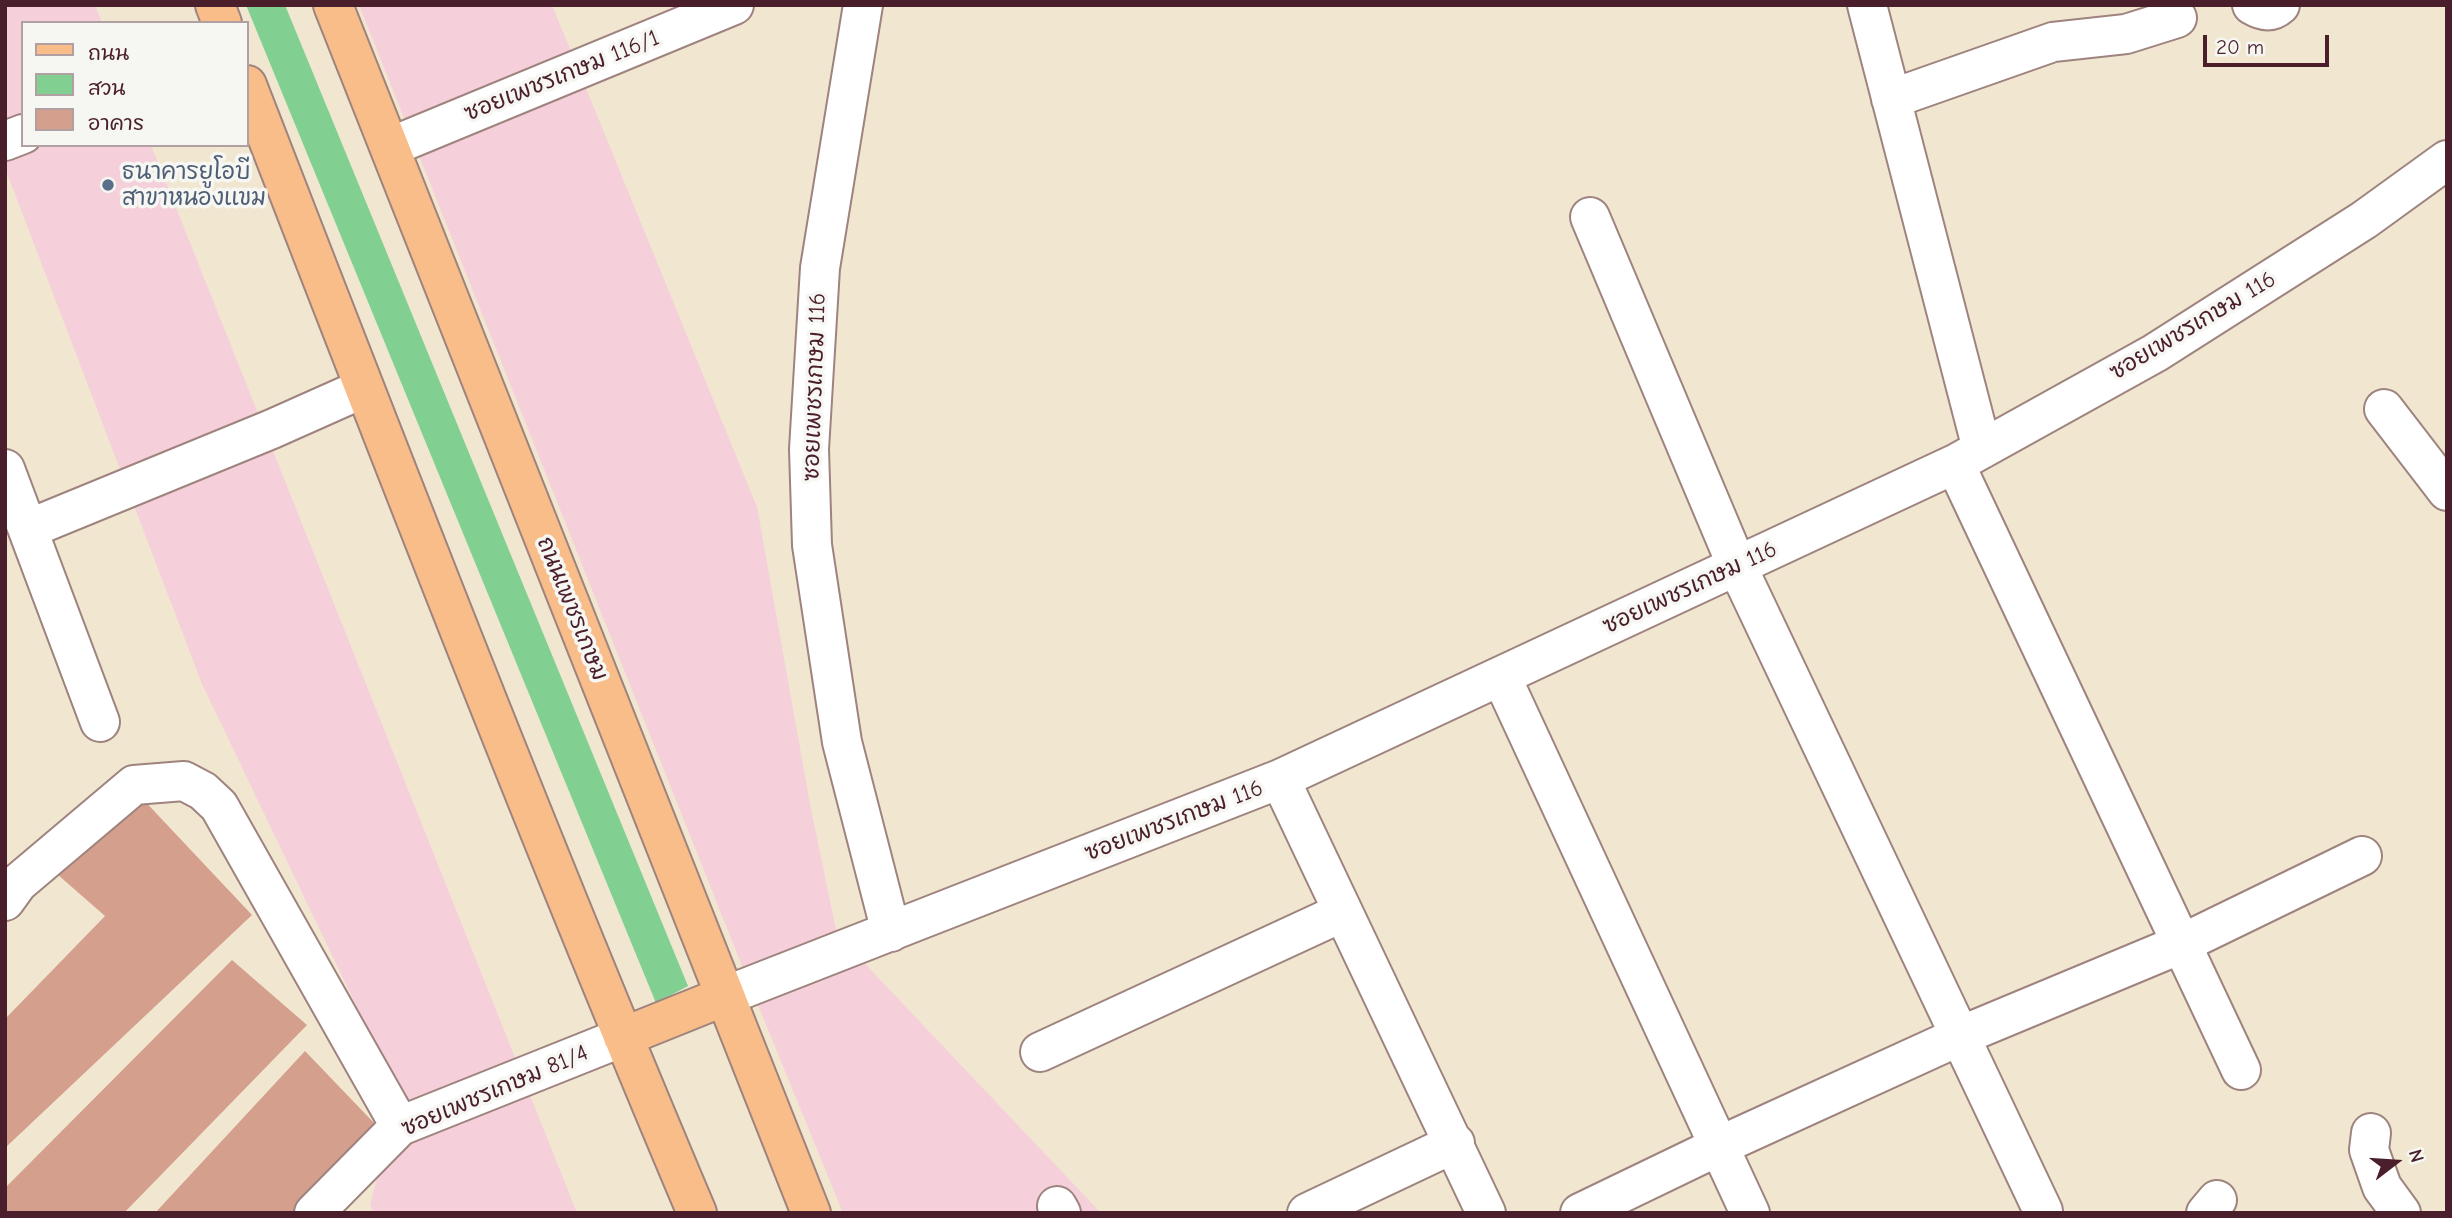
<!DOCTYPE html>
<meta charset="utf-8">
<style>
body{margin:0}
#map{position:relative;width:2452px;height:1218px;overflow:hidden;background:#f1e7d1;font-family:"Comic Neue","Playpen Sans Thai",sans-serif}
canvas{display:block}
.frame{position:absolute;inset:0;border:7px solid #4a1f2b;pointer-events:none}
.legend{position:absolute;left:21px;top:21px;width:228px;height:126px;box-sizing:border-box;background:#f6f6f2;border:2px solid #b1a0a2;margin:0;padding:9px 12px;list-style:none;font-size:21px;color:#4a1f2b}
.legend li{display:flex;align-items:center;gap:14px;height:35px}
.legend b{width:35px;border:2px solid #b1a0a2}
.north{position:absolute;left:2361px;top:1127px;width:70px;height:70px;-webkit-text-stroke:5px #f6f6f2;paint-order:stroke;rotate:73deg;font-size:19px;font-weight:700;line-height:28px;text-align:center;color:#4a1f2b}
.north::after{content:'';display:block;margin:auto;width:24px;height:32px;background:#4a1f2b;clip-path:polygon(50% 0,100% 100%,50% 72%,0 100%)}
.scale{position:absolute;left:2203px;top:35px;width:126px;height:32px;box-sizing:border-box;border:4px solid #4a1f2b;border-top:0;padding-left:9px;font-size:21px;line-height:24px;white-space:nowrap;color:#4a1f2b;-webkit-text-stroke:5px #f6f6f2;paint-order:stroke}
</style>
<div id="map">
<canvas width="2452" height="1218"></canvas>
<div class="frame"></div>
<ul class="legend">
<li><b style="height:9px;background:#f8bd89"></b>ถนน</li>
<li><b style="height:19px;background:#81d091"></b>สวน</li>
<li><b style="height:19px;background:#d59f8e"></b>อาคาร</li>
</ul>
<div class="north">N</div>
<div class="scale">20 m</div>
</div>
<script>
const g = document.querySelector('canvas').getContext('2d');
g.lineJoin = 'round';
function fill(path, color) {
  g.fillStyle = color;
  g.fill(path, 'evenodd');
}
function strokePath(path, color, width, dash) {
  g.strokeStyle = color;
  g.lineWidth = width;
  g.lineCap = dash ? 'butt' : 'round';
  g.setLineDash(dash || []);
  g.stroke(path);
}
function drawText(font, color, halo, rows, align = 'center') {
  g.font = font + ' "Comic Neue","Playpen Sans Thai",sans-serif';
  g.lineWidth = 7;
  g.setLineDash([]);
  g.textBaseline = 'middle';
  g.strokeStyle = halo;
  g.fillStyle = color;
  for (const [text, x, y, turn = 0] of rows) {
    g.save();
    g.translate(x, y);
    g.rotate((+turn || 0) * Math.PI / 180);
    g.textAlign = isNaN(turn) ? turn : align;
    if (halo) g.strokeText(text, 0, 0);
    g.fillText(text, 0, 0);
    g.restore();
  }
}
const built = new Path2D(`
 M5,5H95L102,23H23V145H151L577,1213H374L370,1205L399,1095L202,684L5,168Z
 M359,5H552L757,507L810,804L836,930L870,969L1101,1213H843L742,966Z`);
const green = new Path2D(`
 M246,5H285L688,986L656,1003Z`);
const building = new Path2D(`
 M139,795L252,915L5,1148V1019L105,916L57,874Z
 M232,960L307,1025L124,1213H5V1188Z
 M305,1051L376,1125L294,1213H155Z`);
const minor = new Path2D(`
 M863,5L820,268L809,449L812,545L842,742L891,932
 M1867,5L1982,449
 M2252,5C2262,11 2271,13 2280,5
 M1891,99L2053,42L2126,34L2177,18
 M5,141L23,134
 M390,147L734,5
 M1590,217L1737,566L2043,1211
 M2384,409L2447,491
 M1955,464L2241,1070
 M5,469L100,722
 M28,529L272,429L364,388
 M1501,676L1750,1213
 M1280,779L1486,1213
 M5,901L18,883L134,785L184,781L203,791L219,806L400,1126
 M725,996L1280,779L1955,464L2155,353L2364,220L2447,160
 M1040,1052L1343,912
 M2371,1133L2369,1150L2382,1187L2401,1213
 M1057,1206L1061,1213
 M314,1213L400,1126L623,1037
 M1307,1213L1455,1143
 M1580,1213L1719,1146L1960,1036L2181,944L2362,856
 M2206,1213L2217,1200`);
const major = new Path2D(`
 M215,5L222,23
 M333,5L811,1213
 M247,85C393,462 539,840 697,1213
 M623,1037L725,996`);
const markers = [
 [108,185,7,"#5c6f8a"]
];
const streetNames = [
 ["ซอยเพชรเกษม 116/1",562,76,-22],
 ["ซอยเพชรเกษม 116",2193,326,-31],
 ["ซอยเพชรเกษม 116",815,387,-88],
 ["ซอยเพชรเกษม 116",1690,588,-25],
 ["ถนนเพชรเกษม",572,609,68],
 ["ซอยเพชรเกษม 116",1174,821,-21],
 ["ซอยเพชรเกษม 81/4",495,1091,-23]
];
const serviceNames = [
 ["ธนาคารยูโอบี",122,172],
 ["สาขาหนองแขม",122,198]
];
fill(built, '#f5cfda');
fill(green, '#81d091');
fill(building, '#d59f8e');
strokePath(minor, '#9e837e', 42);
strokePath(major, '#9e837e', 42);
strokePath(minor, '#fff', 38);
strokePath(major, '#f8bd89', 38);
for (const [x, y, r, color] of markers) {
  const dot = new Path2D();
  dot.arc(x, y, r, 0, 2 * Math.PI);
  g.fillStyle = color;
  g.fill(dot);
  strokePath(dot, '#f6f6f2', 2.5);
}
drawText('23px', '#4a1f2b', '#f6f6f2', streetNames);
drawText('23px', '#4e5e75', '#f6f6f2', serviceNames, 'left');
</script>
